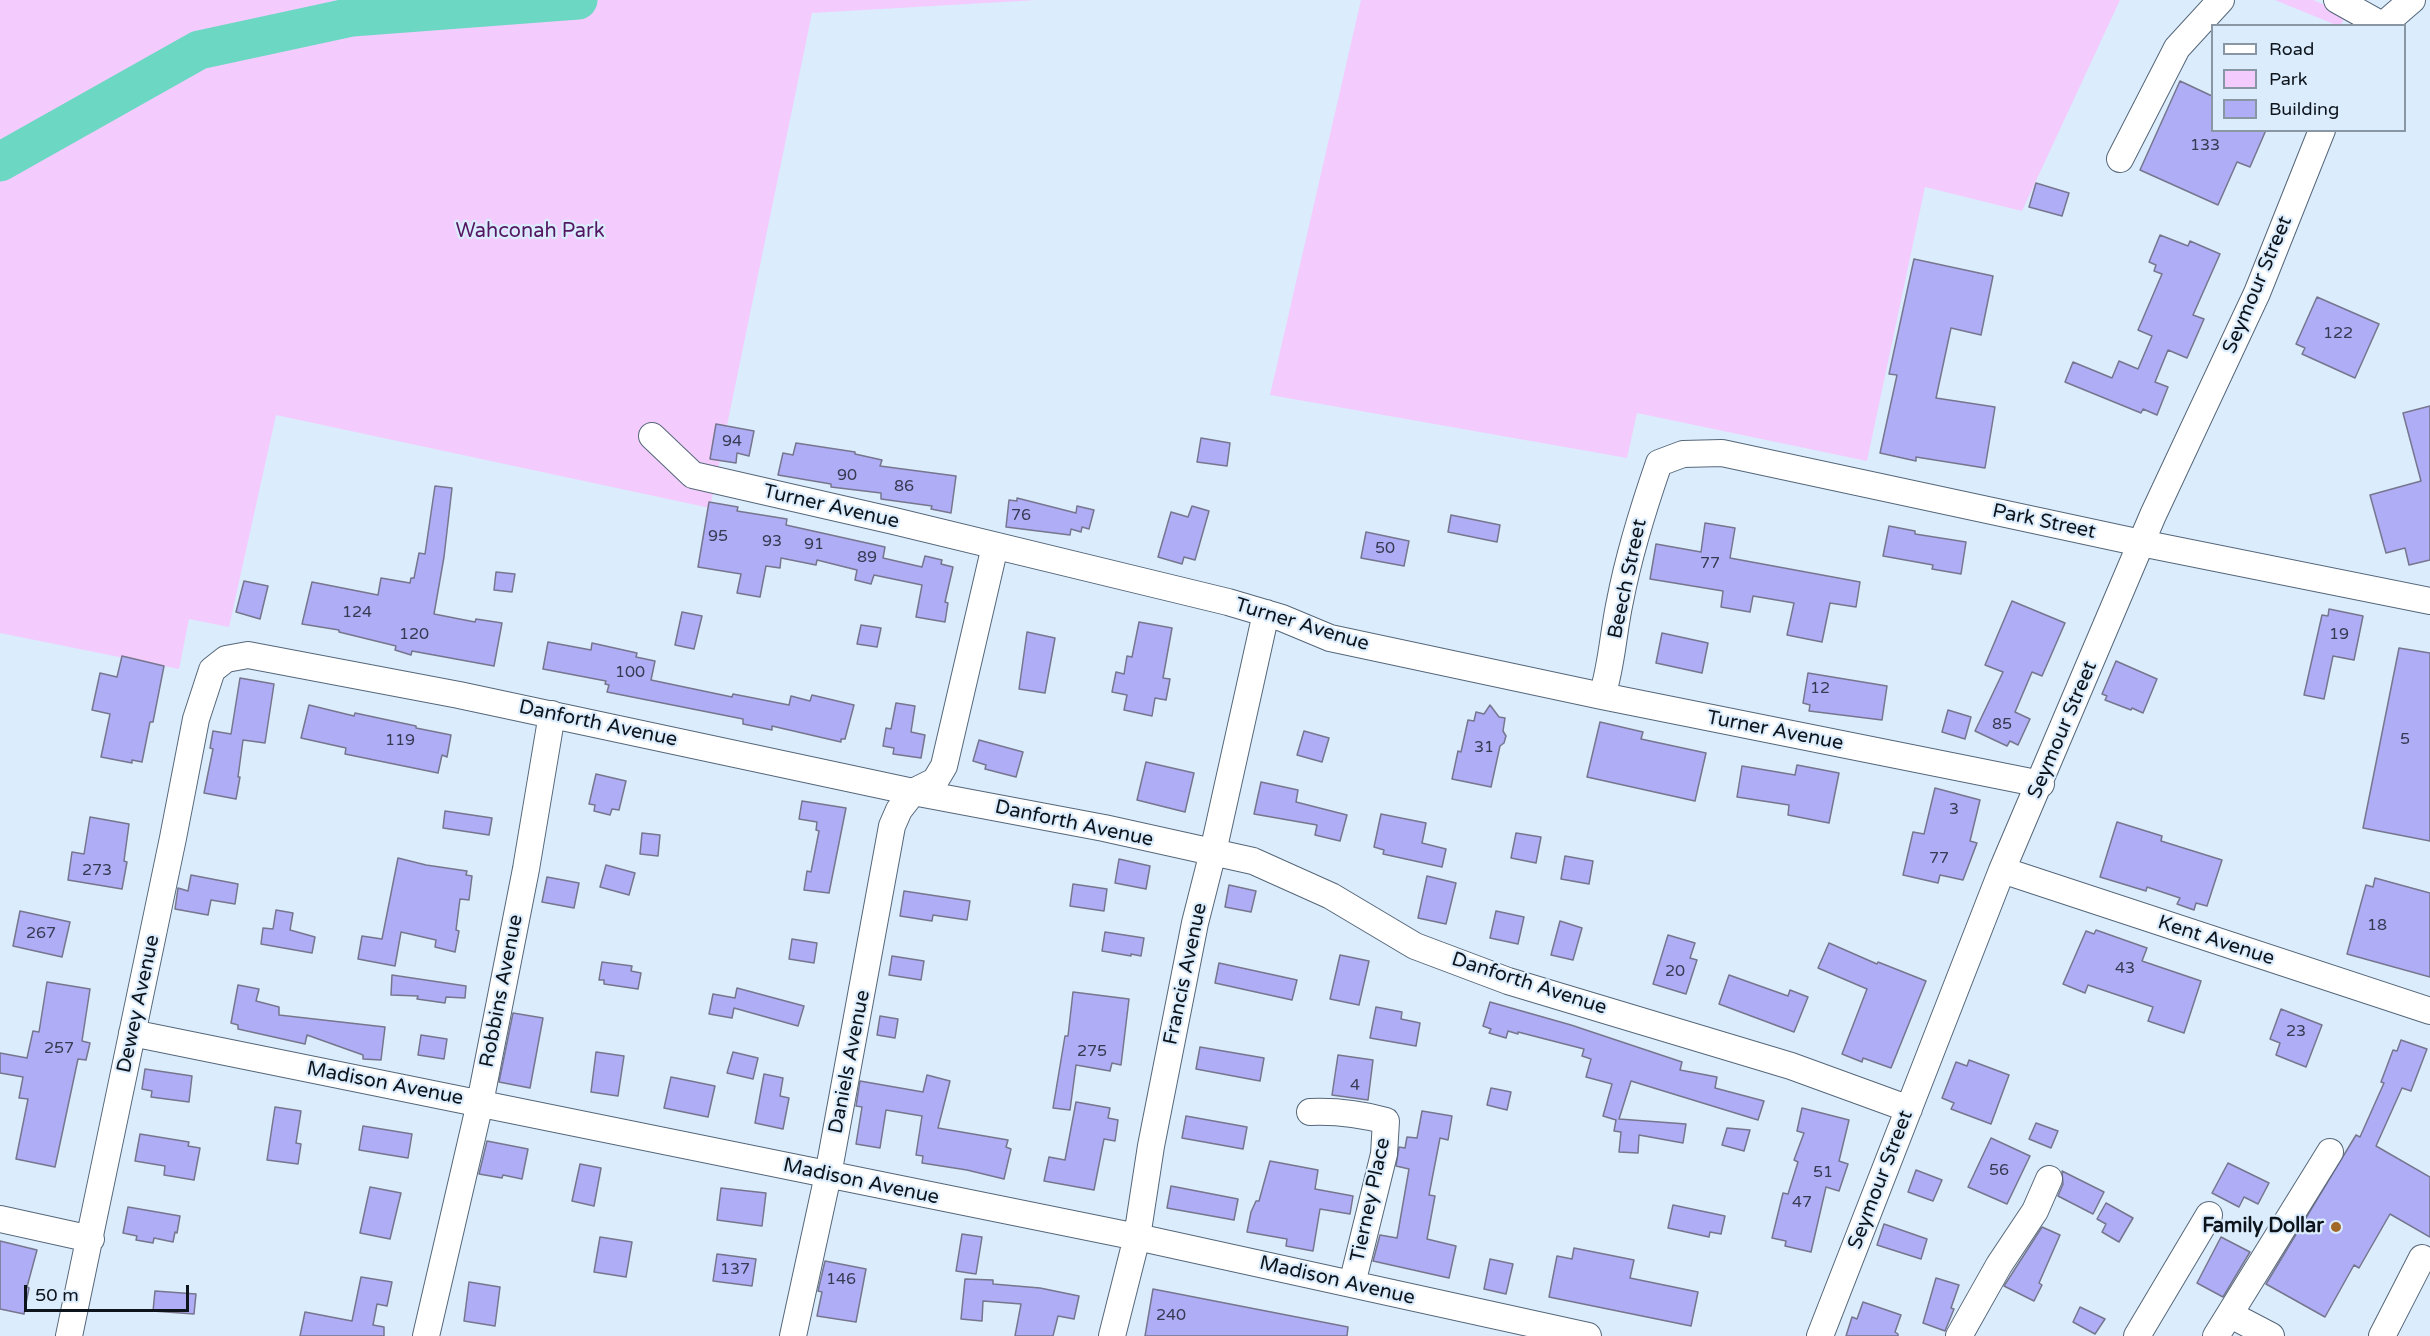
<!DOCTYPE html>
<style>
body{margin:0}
#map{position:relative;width:2430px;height:1336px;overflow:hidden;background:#dbecfd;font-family:"Varela Round",sans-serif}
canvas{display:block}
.legend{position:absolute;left:2211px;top:24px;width:195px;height:108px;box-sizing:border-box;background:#dbecfd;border:2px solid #8996a3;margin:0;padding:8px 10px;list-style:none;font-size:18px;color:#0d141b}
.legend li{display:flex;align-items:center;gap:12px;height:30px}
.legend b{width:30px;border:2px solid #8996a3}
.scale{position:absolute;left:24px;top:1285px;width:165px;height:27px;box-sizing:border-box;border:3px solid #0d141b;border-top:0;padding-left:8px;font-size:18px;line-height:21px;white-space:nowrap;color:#0d141b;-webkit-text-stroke:4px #dbecfd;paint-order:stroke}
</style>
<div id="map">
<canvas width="2430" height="1336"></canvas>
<ul class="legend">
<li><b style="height:8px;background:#fff"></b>Road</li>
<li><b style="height:16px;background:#f3ccfd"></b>Park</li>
<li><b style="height:16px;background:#afadf6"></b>Building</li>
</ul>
<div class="scale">50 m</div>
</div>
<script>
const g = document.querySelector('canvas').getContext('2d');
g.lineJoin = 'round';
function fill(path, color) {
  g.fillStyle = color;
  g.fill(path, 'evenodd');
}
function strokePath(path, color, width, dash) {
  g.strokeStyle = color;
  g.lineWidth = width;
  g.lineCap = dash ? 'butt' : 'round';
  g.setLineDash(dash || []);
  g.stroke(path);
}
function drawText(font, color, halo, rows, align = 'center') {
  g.font = font + ' "Varela Round",sans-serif';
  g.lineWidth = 4.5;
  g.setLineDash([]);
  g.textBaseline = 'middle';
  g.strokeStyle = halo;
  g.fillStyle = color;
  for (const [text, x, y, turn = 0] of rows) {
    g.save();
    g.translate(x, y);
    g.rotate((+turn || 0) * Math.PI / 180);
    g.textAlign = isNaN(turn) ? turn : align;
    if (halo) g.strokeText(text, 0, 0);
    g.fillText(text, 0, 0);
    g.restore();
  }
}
const green = new Path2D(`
 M0,0H1037L812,13L710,508L276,415L229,627L189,619L179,669L0,633Z
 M1361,0H2120L2022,211L1925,187L1867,461L1637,413L1627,458L1270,395Z
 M2275,0H2313L2346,14L2341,25H2336Z`);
const river = new Path2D(`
 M0,162L199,50L352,17L578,0`);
const building = new Path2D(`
 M2180,81L2212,96V130H2266L2250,167L2237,162L2218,205L2140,170Z
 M2036,183L2069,193L2062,216L2029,207Z
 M2160,235L2188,246L2190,241L2220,254L2193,315L2204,319L2187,358L2168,350L2155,382L2168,387L2157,415L2143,409L2141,413L2065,382L2073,362L2112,378L2119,361L2138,369L2152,336L2138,330L2162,274L2154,271L2156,265L2149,262Z
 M1914,259L1993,276L1981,335L1951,328L1936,398L1995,407L1985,468L1916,457V461L1880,453L1897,375L1889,374Z
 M2317,297L2379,324L2355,378L2302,354L2305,348L2296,344Z
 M2430,406V560L2409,565L2405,548L2386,553L2370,495L2421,481L2403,413Z
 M716,424L754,431L749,456L737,453L736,463L710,459Z
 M1201,438L1230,443L1227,466L1197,462Z
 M796,443L855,452V454L882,460L880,466L956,476L951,513L931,509L932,506L881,499V493L831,487V484L778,475L783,453L793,455Z
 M435,486L452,488L444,557L434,614L475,622L476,619L502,623L494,666L412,651L411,655L395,650L396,646L339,632V630L302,624L312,582L378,595L381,578L410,583L411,578H414L419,553L425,554Z
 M1017,498L1076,513L1077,506L1094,510L1089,529L1082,527L1081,532L1071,529L1070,535L1006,527L1009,500L1017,501Z
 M709,502L738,507L737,511L787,519L786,525L885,547L883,558L922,567L925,556L942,560L941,564L953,567L945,602L948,603L945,622L916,617L922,585L874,575L871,584L855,580L857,570L817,560L816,565L781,558L780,568L766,566L760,597L737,593L741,574L698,567Z
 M1192,506L1209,511L1195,560L1184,557L1182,564L1158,557L1171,512L1188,517Z
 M1451,515L1500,525L1497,542L1448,532Z
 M1705,523L1735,528L1730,558L1860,582L1856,607L1830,603L1822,642L1787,635L1794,603L1753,596L1750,612L1721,607L1723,591L1650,579L1656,544L1701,552Z
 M1889,526L1915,531V534L1966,542L1961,574L1932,569L1933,565L1883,556Z
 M1366,532L1409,541L1404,566L1361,558Z
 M496,572L515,574L512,592L494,590Z
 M244,581L268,586L260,619L236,612Z
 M2012,601L2065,623L2042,676L2032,672L2015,712L2030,719L2018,745L2010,741L2007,746L1975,731L2003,672L1985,665Z
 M2329,609L2363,616L2354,660L2333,656L2324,699L2304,695L2322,615L2328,616Z
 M682,612L702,616L694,649L675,645Z
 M1139,622L1172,628L1163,678L1170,679L1166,700L1155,698L1152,716L1124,710L1127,695L1112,692L1116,672L1124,674L1127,656L1132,657Z
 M861,625L881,628L877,647L857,644Z
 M1027,632L1055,638L1045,693L1019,689Z
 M1662,633L1708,643L1702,673L1656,663Z
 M548,642L591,650L592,643L637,653L636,657L655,661L651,680L732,697L733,694L789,705L791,696L810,701L812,695L854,705L845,739H841V742L772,726V730L743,724V719L607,692L609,685L605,684L606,681L543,669Z
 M2399,648L2430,653V841L2363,828Z
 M122,656L164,666L153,722H150L142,762L132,760V763L101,757L110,714L92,710L100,673L117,677Z
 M2116,661L2157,679L2143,713L2132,708L2131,710L2105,700L2107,696L2102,694Z
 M1808,673L1887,686L1882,720L1809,711L1810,705L1803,703Z
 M240,678L274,684L265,743L243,740L238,777H240L236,799L204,793L213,749L210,748L213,731L231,734Z
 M896,703L915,706L911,732L925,735L921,758L893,754L894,748L883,746L886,728L891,729Z
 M309,705L354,716L355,713L416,726V728L451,735L447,757L442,755L438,773L345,754L346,748L301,738Z
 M1490,705L1499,717L1505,718L1503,731L1506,736L1504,743L1500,746L1491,787L1452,779L1458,751L1461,752L1468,720L1474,721L1476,712L1484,714Z
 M1948,710L1971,717L1965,739L1942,732Z
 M1600,722L1643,732L1641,739L1706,753L1695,801L1587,777Z
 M1304,731L1329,738L1322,762L1297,755Z
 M979,740L1023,752L1016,777L985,769L986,765L973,761Z
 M1146,762L1194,773L1185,812L1137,800Z
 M1797,765L1839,773L1829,823L1788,815L1789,805L1737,797L1742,766L1795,775Z
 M596,774L626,781L619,810L612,809L610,815L594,811L595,805L589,804Z
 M1261,782L1298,790L1296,802L1347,815L1340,841L1315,835L1317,825L1254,814Z
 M1935,788L1980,800L1970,841L1977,843L1963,880L1940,875L1938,883L1903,875L1913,832L1924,834Z
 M802,801L846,808L829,893L804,890L807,871L811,872L819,831L816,830L817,822L799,819Z
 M445,811L492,818L489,835L443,828Z
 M1381,814L1426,823L1422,843L1446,849L1442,867L1383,854L1384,850L1374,847Z
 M90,817L129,824L124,861L127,862L122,889L68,880L72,852L84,854Z
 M2117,822L2162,836L2161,841L2222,860L2207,906L2196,903L2194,910L2177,904L2180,898L2147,887L2146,891L2100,877Z
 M642,833L660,835L658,856L640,854Z
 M1516,833L1541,837L1536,863L1511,858Z
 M1565,856L1593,861L1589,884L1561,879Z
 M398,858L426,865L467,871L466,875L472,876L469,900L460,899L456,930L459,931L455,952L435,947L436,940L401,932L395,966L358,959L362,936L382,939Z
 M1119,859L1150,866L1146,889L1115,883Z
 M606,865L635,873L629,895L600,887Z
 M191,875L238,884L235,904L211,900L208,915L175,909L178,888L188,891Z
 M1427,876L1456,883L1446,924L1418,918Z
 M547,877L579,883L574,908L542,902Z
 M2375,878L2430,893V977L2347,954L2366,885L2373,887Z
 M1073,884L1107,889L1104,911L1070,906Z
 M1229,885L1256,891L1251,912L1225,907Z
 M904,891L970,901L967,920L933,915L932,921L900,916Z
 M276,910L293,913L290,930L315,937L312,953L261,944L263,928L273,929Z
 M20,911L70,922L62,957L13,946Z
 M1496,911L1524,917L1518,944L1490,938Z
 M1560,921L1582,928L1573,960L1551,955Z
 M2096,930L2147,948L2142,961L2201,981L2184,1033L2148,1021L2153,1007L2088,985L2085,993L2063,984L2086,931L2094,934Z
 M1105,932L1144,938L1141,956L1131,954V956L1102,951Z
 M1668,935L1695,943L1690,958L1697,960L1686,994L1653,984Z
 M792,939L817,943L814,963L789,959Z
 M1829,943L1877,964L1878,962L1926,981L1891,1068L1863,1058L1862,1062L1842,1054L1867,989L1818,968Z
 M1340,955L1369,961L1359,1005L1330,999Z
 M892,956L924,961L921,980L889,975Z
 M602,962L632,966L631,971L641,973L638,989L604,984V980H599Z
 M1219,963L1297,980L1292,1000L1215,983Z
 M392,975L466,986L465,998L446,997L445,1003L417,999L418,996L391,995Z
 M1729,975L1788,996L1790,990L1808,997L1794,1032L1719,1004Z
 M47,982L90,989L82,1041L90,1043L86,1060L78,1059L55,1167L16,1159L28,1099L19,1098L23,1077L0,1073V1053L27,1058L33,1031L39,1032Z
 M238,985L259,989L256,1001L279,1007V1015L385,1027L381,1060L363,1059V1055L307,1035L305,1044L238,1029V1025L231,1023Z
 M737,988L804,1006L798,1026L734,1008L732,1018L709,1014L713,994L735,998Z
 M1073,992L1129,999L1121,1065L1112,1063L1110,1071L1076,1065L1070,1110L1053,1108L1065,1036H1068Z
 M1490,1002L1571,1025L1682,1062L1680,1070L1717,1077L1715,1088L1764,1101L1758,1120L1631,1081L1619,1119L1686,1124L1683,1143L1639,1135L1638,1153L1619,1152L1621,1132L1614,1131L1616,1120L1603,1116L1612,1084L1586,1077L1591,1059L1582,1056L1584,1049L1518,1032V1034L1508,1031L1506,1038L1489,1033L1491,1029L1483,1026Z
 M1376,1007L1402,1012L1401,1019L1420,1023L1416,1046L1370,1038Z
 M2281,1009L2322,1025L2306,1067L2276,1055L2280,1043L2270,1039Z
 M513,1013L543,1018L530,1088L499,1082Z
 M880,1016L898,1019L895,1038L877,1035Z
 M421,1035L447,1039L444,1059L418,1055Z
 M2401,1040L2427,1049L2411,1091L2402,1088L2376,1146L2430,1177V1237L2390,1214L2359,1268L2354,1265L2325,1317L2266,1284L2356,1135L2360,1137L2384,1083L2381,1082L2393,1050L2397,1051Z
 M1200,1047L1264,1058L1260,1081L1196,1069Z
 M596,1052L624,1056L618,1096L591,1092Z
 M733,1052L758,1058L753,1079L727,1073Z
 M1338,1055L1373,1060L1368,1100L1332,1095Z
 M1969,1060L2009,1075L1991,1124L1951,1109L1954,1103L1942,1098L1956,1062L1967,1066Z
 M145,1069L192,1076L189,1102L151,1097L152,1091L142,1089Z
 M764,1074L783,1078L780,1096L789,1098L783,1129L755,1123Z
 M927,1075L950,1081L938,1128L1008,1140L1006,1147L1011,1149L1004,1179L967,1170L922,1163L923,1156L916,1155L922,1116L886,1110L880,1148L856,1144L862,1107L856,1106L860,1081L923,1092Z
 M671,1077L715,1086L708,1117L664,1108Z
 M1491,1088L1511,1092L1507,1110L1487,1105Z
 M1076,1102L1110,1108L1108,1118L1118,1120L1115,1141L1104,1139L1094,1190L1044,1181L1049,1157L1065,1160Z
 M275,1107L301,1111L296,1143L301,1144L298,1164L267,1160Z
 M1802,1108L1849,1120L1839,1161L1848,1164L1839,1191L1826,1187L1811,1252L1785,1246L1786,1241L1772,1238L1783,1193L1788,1194L1798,1162L1794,1160L1804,1133L1797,1131Z
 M1422,1111L1452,1116L1448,1140L1440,1138L1429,1195L1435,1196L1427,1239L1456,1246L1449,1278L1373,1261L1380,1235L1397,1238L1409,1169L1396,1166L1399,1147L1405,1148L1407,1137L1417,1138Z
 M1186,1116L1247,1127L1243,1149L1182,1138Z
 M2036,1123L2058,1131L2051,1148L2029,1139Z
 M363,1126L412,1134L408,1158L359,1150Z
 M1727,1128L1750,1130L1744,1151L1722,1145Z
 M140,1134L189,1142L188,1146L200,1148L194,1180L164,1175L165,1166L135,1161Z
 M1991,1138L2030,1156L2007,1204L1968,1187Z
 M487,1141L528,1149L522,1179L503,1175L502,1178L479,1174Z
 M1270,1161L1318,1170L1315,1189L1353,1196L1350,1214L1320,1209L1313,1251L1286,1246L1287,1239L1247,1232L1251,1212L1256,1201H1259Z
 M2228,1163L2269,1183L2258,1204L2244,1197L2239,1207L2212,1193Z
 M580,1164L601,1168L594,1206L572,1201Z
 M1916,1170L1942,1180L1933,1201L1908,1192Z
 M2062,1171L2104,1192L2093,1214L2058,1196L2063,1184Z
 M1171,1186L1238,1199L1234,1220L1167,1208Z
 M370,1187L401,1193L390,1239L360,1233Z
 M721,1188L766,1193L762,1226L717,1220Z
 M2106,1203L2133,1218L2119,1242L2102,1232L2106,1224L2097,1219Z
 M1673,1205L1725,1216L1721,1234L1710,1232L1709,1237L1668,1228Z
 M128,1207L180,1216L177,1233L175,1232L173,1242L154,1238L153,1243L136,1240L137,1236L123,1233Z
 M1884,1224L1927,1239L1921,1259L1877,1245Z
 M2042,1227L2060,1235L2039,1283L2042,1285L2034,1301L2004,1286Z
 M962,1234L982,1237L976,1274L956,1271Z
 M600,1237L632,1242L626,1277L594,1272Z
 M2221,1237L2250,1252L2223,1297L2197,1283Z
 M0,1241L37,1250L27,1287L29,1288L24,1314L0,1309Z
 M1574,1248L1634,1260L1630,1278L1698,1292L1691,1326L1549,1297L1557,1256L1572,1259Z
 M717,1254L756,1259L752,1286L713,1281Z
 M1490,1259L1513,1264L1506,1294L1484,1289Z
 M825,1261L866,1269L856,1322L817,1316L822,1292L818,1291Z
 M361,1277L392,1282L387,1306L377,1304L373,1325L384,1327V1336H300L305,1312L352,1321Z
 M1936,1278L1959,1285L1951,1308L1954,1309L1945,1331L1923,1323Z
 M965,1279L993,1280V1284L1040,1288L1079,1296L1074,1319L1058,1316L1053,1336H1015L1021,1304L983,1301L982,1321L961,1319Z
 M469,1282L500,1287L495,1326L464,1321Z
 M1153,1289L1348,1327L1347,1336H1145Z
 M155,1291L196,1294L194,1314L153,1311Z
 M1863,1302L1901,1315L1895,1332L1898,1334V1336H1846L1852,1317L1857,1319Z
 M2080,1307L2105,1319L2095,1334L2073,1322Z`);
const minor = new Path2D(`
 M2337,0L2382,25
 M2382,26L2412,0
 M2120,159L2177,48L2221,0
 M652,436L693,475L894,521L1228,602L1282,618L1330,638L1602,696L2041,784
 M1602,696C1612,665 1613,633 1620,601C1629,554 1643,509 1659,463L1683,454L1722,453L2141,543L2430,601
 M2002,870L2430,1011
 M132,1033L1137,1237L1588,1336
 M1310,1112C1336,1111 1361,1114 1386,1121L1384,1154L1352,1284
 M0,1219L91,1239
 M2231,1315L2271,1336
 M69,1336L173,838L196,719L212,670L226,659L248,655L459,695L913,792L1104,828L1253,861L1331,896L1415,946L1508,981L1791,1066L1909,1109
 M426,1336L480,1103L526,869L552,714
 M793,1336L828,1175L892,826L899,810L913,792L935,781L944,766L995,546
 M1112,1336L1137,1237L1151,1146L1195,923L1213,852L1266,613
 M1820,1336L2002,870L2153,515L2257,293L2322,130
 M1959,1336L1999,1265L2035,1211L2049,1179
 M2137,1336L2209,1215
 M2216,1336L2330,1152
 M2382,1336L2422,1258`);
const markers = [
 [2336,1227,6,"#a26828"]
];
const numberNames = [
 ["133",2205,146],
 ["122",2338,334],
 ["94",732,442],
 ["90",847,476],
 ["86",904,487],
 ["76",1021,516],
 ["95",718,537],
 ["93",772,542],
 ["91",814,545],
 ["50",1385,549],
 ["89",867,558],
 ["77",1710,564],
 ["124",357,613],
 ["120",414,635],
 ["19",2339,635],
 ["100",630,673],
 ["12",1820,689],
 ["85",2002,725],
 ["5",2405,740],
 ["119",400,741],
 ["31",1484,748],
 ["3",1954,810],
 ["77",1939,859],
 ["273",97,871],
 ["18",2377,926],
 ["267",41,934],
 ["43",2125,969],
 ["20",1675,972],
 ["23",2296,1032],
 ["257",59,1049],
 ["275",1092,1052],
 ["4",1355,1086],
 ["56",1999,1171],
 ["51",1823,1173],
 ["47",1802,1203],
 ["137",735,1270],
 ["146",841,1280],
 ["240",1171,1316]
];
const parkNames = [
 ["Wahconah Park",530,232]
];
const streetNames = [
 ["Seymour Street",2258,285,-67],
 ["Turner Avenue",831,507,13],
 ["Park Street",2044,522,12],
 ["Beech Street",1628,579,-78],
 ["Turner Avenue",1302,625,17],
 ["Danforth Avenue",598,724,12],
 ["Seymour Street",2063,730,-67],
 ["Turner Avenue",1775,731,11],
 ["Danforth Avenue",1074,824,12],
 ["Kent Avenue",2216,941,18],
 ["Francis Avenue",1186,974,-78],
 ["Danforth Avenue",1529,984,18],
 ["Robbins Avenue",502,991,-79],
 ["Dewey Avenue",139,1004,-78],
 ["Daniels Avenue",850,1062,-79],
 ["Madison Avenue",385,1084,11],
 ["Seymour Street",1881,1180,-69],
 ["Madison Avenue",861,1182,12],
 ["Tierney Place",1371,1200,-78],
 ["Madison Avenue",1337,1281,13]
];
const poiNames = [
 ["Family Dollar",2324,1227]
];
fill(green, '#f3ccfd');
strokePath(river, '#6cd7c3', 39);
fill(building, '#afadf6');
strokePath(building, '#76768e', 1.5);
strokePath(minor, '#556779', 28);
strokePath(minor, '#fff', 26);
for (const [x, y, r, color] of markers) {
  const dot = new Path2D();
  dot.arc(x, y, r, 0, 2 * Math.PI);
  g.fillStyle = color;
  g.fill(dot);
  strokePath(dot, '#dbecfd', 2);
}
drawText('16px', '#363a52', null, numberNames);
drawText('20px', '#541661', '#dbecfd', parkNames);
drawText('20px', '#0d141b', '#dbecfd', streetNames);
drawText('bold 20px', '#0d141b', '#dbecfd', poiNames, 'right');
</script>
